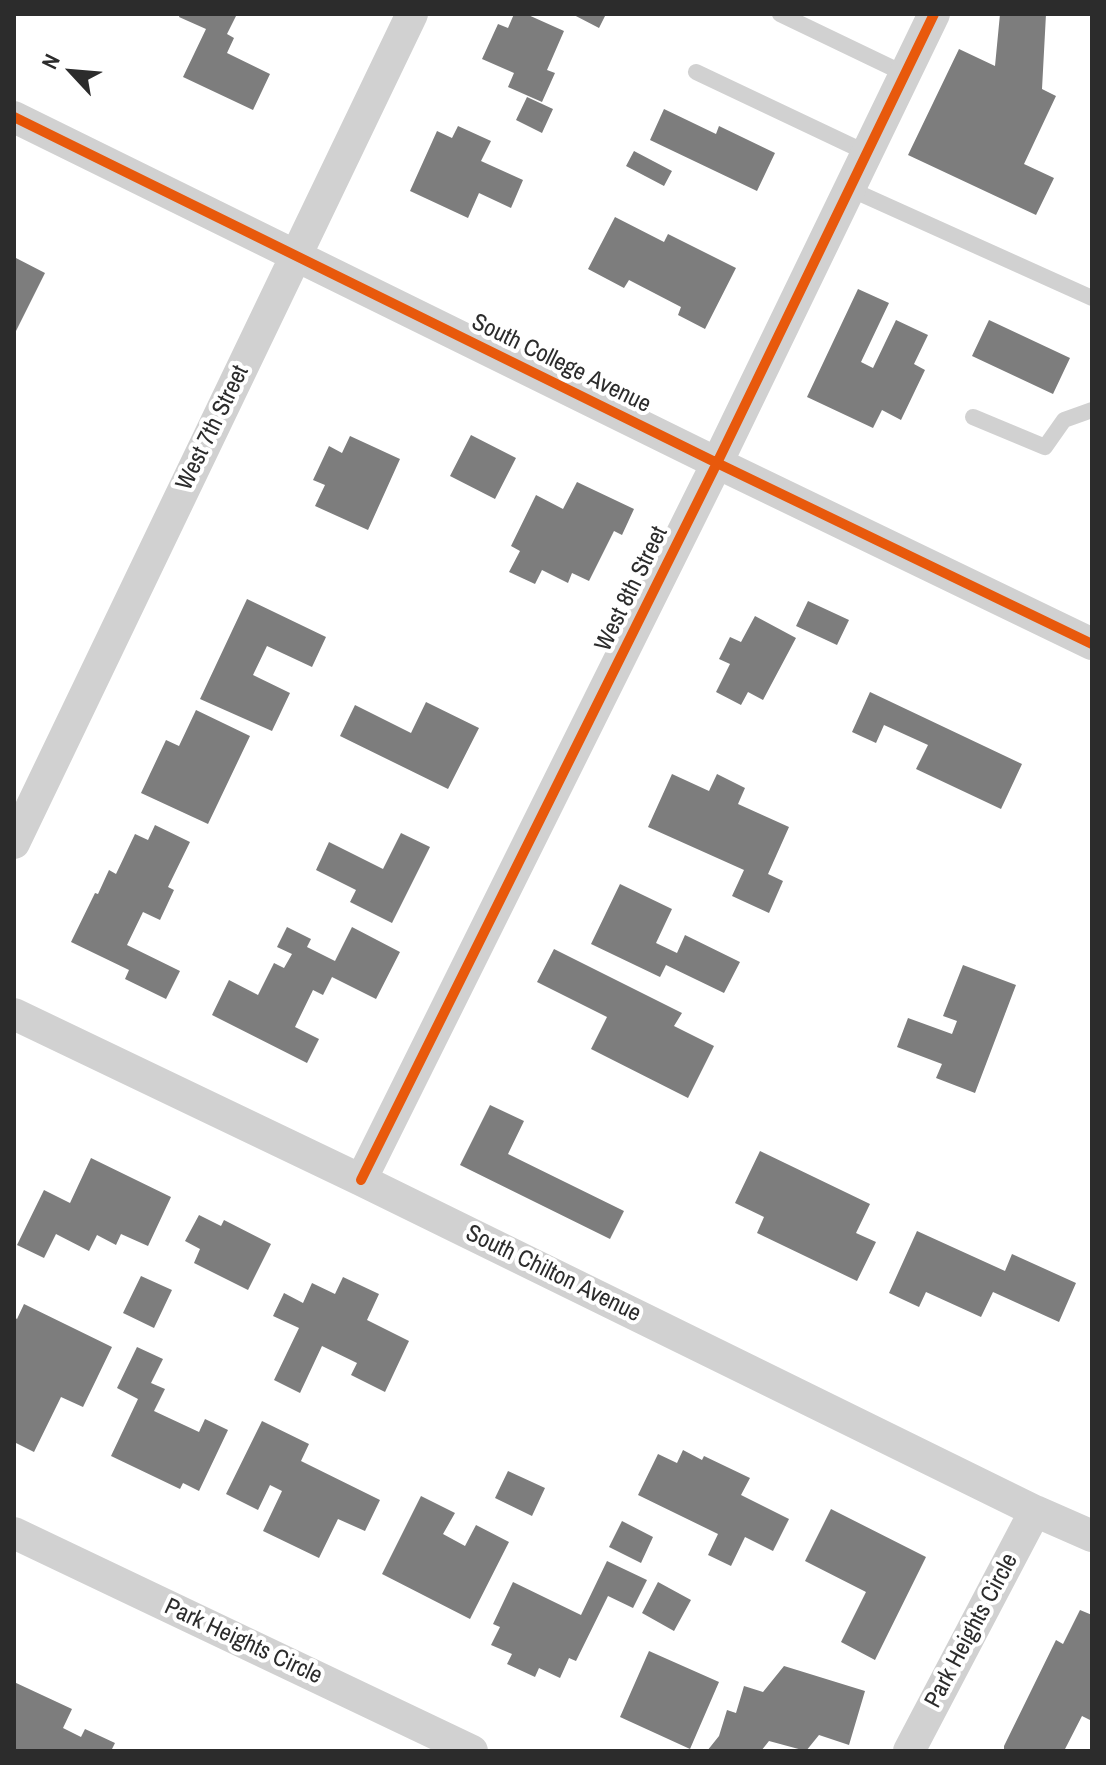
<!DOCTYPE html>
<style>
body{margin:0}
#map{position:relative;width:1106px;height:1765px;overflow:hidden;background:#fff;font-family:"Archivo Narrow",sans-serif}
canvas{display:block}
.frame{position:absolute;inset:0;border:16px solid #2c2c2c;pointer-events:none}
.north{position:absolute;left:32px;top:32px;width:80px;height:80px;-webkit-text-stroke:6px #fff;paint-order:stroke;rotate:296deg;font-size:22px;font-weight:700;line-height:32px;text-align:center;color:#2c2c2c}
.north::after{content:'';display:block;margin:auto;width:28px;height:36px;background:#2c2c2c;clip-path:polygon(50% 0,100% 100%,50% 72%,0 100%)}
</style>
<div id="map">
<canvas width="1106" height="1765"></canvas>
<div class="frame"></div>
<div class="north">N</div>
</div>
<script>
const g = document.querySelector('canvas').getContext('2d');
g.lineJoin = 'round';
function fill(path, color) {
  g.fillStyle = color;
  g.fill(path, 'evenodd');
}
function strokePath(path, color, width, dash) {
  g.strokeStyle = color;
  g.lineWidth = width;
  g.lineCap = dash ? 'butt' : 'round';
  g.setLineDash(dash || []);
  g.stroke(path);
}
function drawText(font, color, halo, rows, align = 'center') {
  g.font = font + ' "Archivo Narrow",sans-serif';
  g.lineWidth = 8;
  g.setLineDash([]);
  g.textBaseline = 'middle';
  g.strokeStyle = halo;
  g.fillStyle = color;
  for (const [text, x, y, turn = 0] of rows) {
    g.save();
    g.translate(x, y);
    g.rotate((+turn || 0) * Math.PI / 180);
    g.textAlign = isNaN(turn) ? turn : align;
    if (halo) g.strokeText(text, 0, 0);
    g.fillText(text, 0, 0);
    g.restore();
  }
}
const building = new Path2D(`
 M180,14H237L227,34L234,38L227,53L270,74L253,110L183,77L206,29L179,17Z
 M514,14H526L564,31L547,70L555,73L542,102L508,87L514,73L482,59L498,24L508,28Z
 M572,14H606L599,28Z
 M1000,14H1046L1042,89L1056,96L1024,164L1054,178L1036,215L908,155L959,49L995,66Z
 M527,97L553,109L542,133L516,120Z
 M664,109L716,134L719,126L775,153L757,191L650,140Z
 M458,126L491,141L481,161L523,180L511,208L479,193L468,218L410,191L437,131L452,138Z
 M634,151L672,171L664,186L626,166Z
 M615,217L664,242L668,234L736,268L705,329L678,315L681,307L629,280L624,288L588,269Z
 M14,257L45,273L14,335Z
 M858,289L889,303L861,362L873,368L896,320L928,335L914,364L925,370L901,420L882,410L873,428L807,397Z
 M989,320L1070,358L1053,394L972,356Z
 M471,435L516,458L495,499L450,476Z
 M350,436L400,459L368,530L315,506L325,485L313,480L329,446L342,453Z
 M577,482L634,509L622,535L614,531L589,581L572,573L568,583L542,570L535,584L509,572L520,551L511,546L536,495L563,509Z
 M247,599L326,637L312,667L267,646L253,675L290,693L272,731L200,699Z
 M808,601L849,620L837,645L796,626Z
 M755,616L796,638L763,700L748,692L741,705L716,692L730,664L719,659L730,637L741,642Z
 M870,692L1022,764L1001,809L916,769L928,745L884,725L876,743L852,732Z
 M426,702L479,728L448,789L340,736L355,705L411,733Z
 M196,710L250,736L208,824L141,793L166,740L179,746Z
 M672,774L709,791L717,774L745,788L738,804L789,827L768,874L783,881L769,913L732,896L744,870L648,827Z
 M155,825L190,842L168,887L174,890L160,920L143,912L127,945L180,971L166,999L125,979L129,970L71,942L95,893L98,894L109,870L116,874L135,834L148,840Z
 M401,833L430,847L392,923L350,902L356,890L316,870L329,842L383,869Z
 M620,884L672,909L656,943L677,953L685,935L740,962L724,993L666,965L660,977L591,944Z
 M287,927L311,939L307,947L335,961L352,927L400,952L376,999L332,977L323,995L313,990L295,1027L319,1039L307,1063L212,1015L229,980L258,995L274,963L284,968L292,954L277,947Z
 M554,949L682,1013L674,1026L714,1046L688,1098L591,1049L607,1017L537,982Z
 M963,965L1016,985L975,1093L936,1078L942,1064L897,1047L908,1018L952,1034L957,1021L943,1016Z
 M490,1105L524,1121L508,1154L624,1211L610,1239L460,1165Z
 M760,1151L870,1204L856,1233L876,1242L857,1281L757,1233L764,1217L735,1203Z
 M91,1158L171,1197L148,1246L121,1234L116,1245L97,1235L89,1251L56,1234L44,1258L17,1245L44,1190L70,1203Z
 M199,1215L221,1226L224,1220L271,1244L248,1290L194,1263L200,1249L185,1241Z
 M917,1231L1005,1271L1012,1254L1076,1283L1059,1322L993,1292L981,1317L926,1292L919,1307L889,1293Z
 M141,1276L172,1290L154,1328L123,1313Z
 M343,1277L379,1294L367,1320L409,1341L385,1392L351,1375L357,1363L322,1346L300,1393L274,1380L299,1328L273,1316L284,1293L303,1303L312,1283L335,1294Z
 M24,1304L112,1347L83,1407L61,1397L34,1452L14,1442V1317L17,1319Z
 M137,1347L163,1359L151,1383L165,1389L154,1411L199,1432L205,1419L228,1430L199,1491L183,1483L180,1489L111,1456L138,1399L117,1388Z
 M262,1421L309,1444L301,1461L380,1500L365,1531L338,1519L319,1558L263,1531L282,1491L270,1485L258,1510L226,1494Z
 M683,1450L702,1460L704,1456L750,1478L741,1495L789,1519L773,1551L745,1537L731,1566L708,1555L718,1534L638,1495L658,1454L677,1463Z
 M508,1471L545,1488L532,1516L495,1498Z
 M421,1496L455,1513L443,1534L465,1546L476,1525L509,1542L470,1619L382,1574Z
 M831,1509L926,1557L875,1660L841,1642L866,1592L805,1561Z
 M622,1521L653,1537L641,1563L609,1547Z
 M607,1561L647,1580L633,1608L608,1596L576,1661L569,1658L560,1678L539,1668L535,1677L507,1664L512,1654L491,1645L500,1627L493,1624L513,1582L581,1615Z
 M658,1582L691,1600L674,1631L642,1613Z
 M1080,1610L1092,1615V1721L1082,1716L1064,1751H1004V1746L1056,1640L1063,1644Z
 M649,1651L719,1682L690,1749L620,1717Z
 M784,1666L865,1691L849,1745L819,1735L806,1751L769,1741L761,1751H707L719,1736L727,1710L736,1713L744,1686L763,1692Z
 M14,1682L72,1709L63,1728L81,1737L85,1729L115,1743L111,1751H14Z`);
const lane = new Path2D(`
 M780,14L905,74
 M696,72L867,153
 M850,189L1092,298
 M973,417L1045,447L1064,420L1092,410`);
const street = new Path2D(`
 M14,117L717,463L1092,644
 M14,843L412,14
 M14,1014L361,1180L1035,1511L1092,1536
 M361,1180L717,463L934,14
 M14,1533L472,1751
 M909,1751L1035,1511`);
const cycleway = new Path2D(`
 M14,117L717,463L1092,644
 M361,1180L717,463L934,14`);
const streetNames = [
 ["South College Avenue",561,364,26],
 ["West 7th Street",213,428,-64],
 ["West 8th Street",632,589,-64],
 ["South Chilton Avenue",553,1274,26],
 ["Park Heights Circle",972,1631,-62],
 ["Park Heights Circle",243,1642,25]
];
fill(building, '#7d7d7d');
strokePath(lane, '#d1d1d1', 16);
strokePath(street, '#d1d1d1', 32);
strokePath(cycleway, '#e8590c', 10);
drawText('24px', '#2c2c2c', '#fff', streetNames);
</script>
